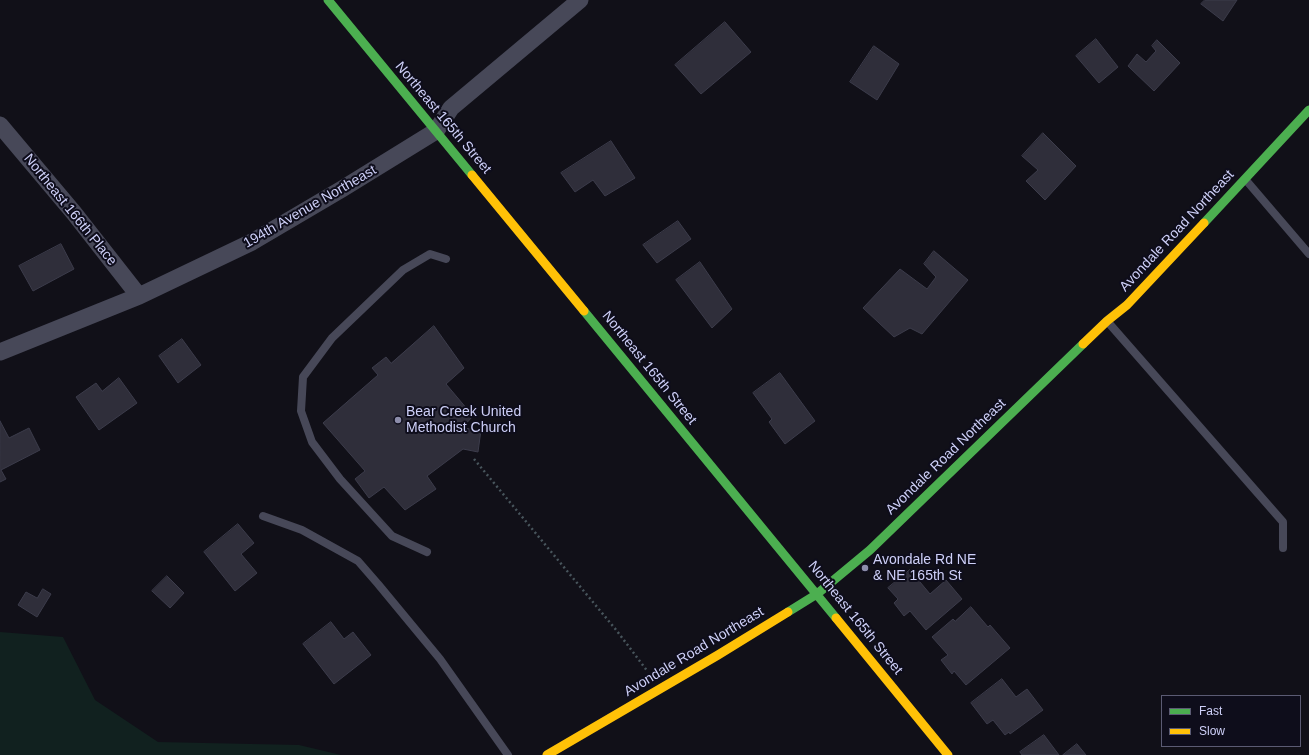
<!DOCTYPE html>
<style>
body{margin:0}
#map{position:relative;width:1309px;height:755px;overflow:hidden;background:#111018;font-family:Arial,sans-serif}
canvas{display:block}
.legend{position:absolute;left:1161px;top:695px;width:140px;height:52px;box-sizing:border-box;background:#0e0d1b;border:1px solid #5b5b73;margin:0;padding:5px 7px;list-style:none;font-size:12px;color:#ced0f8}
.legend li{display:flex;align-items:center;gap:8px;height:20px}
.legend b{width:20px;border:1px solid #5b5b73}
</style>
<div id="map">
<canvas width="1309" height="755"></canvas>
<ul class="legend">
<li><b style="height:5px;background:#4caf50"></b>Fast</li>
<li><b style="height:5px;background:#ffc107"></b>Slow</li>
</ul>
</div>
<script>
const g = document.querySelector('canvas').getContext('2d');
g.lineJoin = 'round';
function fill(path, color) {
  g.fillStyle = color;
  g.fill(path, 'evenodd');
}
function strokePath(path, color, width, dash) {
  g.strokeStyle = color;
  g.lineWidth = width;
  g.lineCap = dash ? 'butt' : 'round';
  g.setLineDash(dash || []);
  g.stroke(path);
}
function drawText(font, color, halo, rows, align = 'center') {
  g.font = font + ' Arial,sans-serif';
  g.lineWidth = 4;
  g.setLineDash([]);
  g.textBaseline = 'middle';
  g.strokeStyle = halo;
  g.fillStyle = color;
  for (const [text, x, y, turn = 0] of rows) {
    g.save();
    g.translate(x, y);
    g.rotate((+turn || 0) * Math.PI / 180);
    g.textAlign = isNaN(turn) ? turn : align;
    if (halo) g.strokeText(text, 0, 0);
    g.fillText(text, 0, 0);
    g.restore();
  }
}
const green = new Path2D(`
 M0,632L63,637L95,700L158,742L299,745L341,755H0Z`);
const building = new Path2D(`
 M1205,0H1237L1223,21L1201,4Z
 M725,22L751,52L701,94L675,65Z
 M1096,39L1118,67L1099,83L1076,56Z
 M1157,40L1180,63L1154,91L1128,66L1137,54L1146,62L1156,51L1152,46Z
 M874,46L899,64L877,100L850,82Z
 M1043,133L1076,166L1045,200L1026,181L1038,170L1022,156Z
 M611,141L635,178L605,196L593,180L575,192L561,173Z
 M678,221L691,239L657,263L643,245Z
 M61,244L74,269L33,291L19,266Z
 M934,251L968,280L922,334L910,328L894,337L863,308L900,269L927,289L936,277L924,264Z
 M700,262L732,309L712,328L676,280Z
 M434,326L464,368L446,384L473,416L462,428L481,430L478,452L463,449L427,476L436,489L405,510L384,487L369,498L355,479L365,471L323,423L378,375L372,368L386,357L391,363Z
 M182,339L201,365L178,383L159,356Z
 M780,373L815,421L785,444L769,422L772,419L753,393Z
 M119,378L137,403L99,430L76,397L96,383L102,391Z
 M0,421L9,438L29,428L40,450L1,470L6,479L0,482Z
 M238,524L254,543L241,554L257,573L235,591L204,552Z
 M910,570L930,594L946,580L962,599L926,630L910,611L904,616L894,603L898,599L888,588Z
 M167,576L184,593L170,608L152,591Z
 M43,589L51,594L37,617L18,605L26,592L37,598Z
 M971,607L988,627L990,625L1010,648L966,685L954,671L952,674L941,660L948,655L932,637L953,619L955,621Z
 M331,622L344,639L353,632L371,655L334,684L303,644Z
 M1002,679L1016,697L1027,689L1043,710L1010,734L1009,732L1005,735L993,720L987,724L971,703Z
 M1044,735L1059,755H1022L1020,752Z
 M1077,744L1086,755H1063Z`);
const path = new Path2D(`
 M474,459L617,631L648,672`);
const lane = new Path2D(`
 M1245,179L1309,254
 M1107,321L1283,522V548
 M263,516L302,530L358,561L378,584L440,659L508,755
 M427,552L392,536L340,479L312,442L301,411L303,377L332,338L403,270L430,254L446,259`);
const street = new Path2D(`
 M0,125L74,213L139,296
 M0,352L139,296L252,242L342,189L436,131L451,108L580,0`);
const fast = new Path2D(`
 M328,0L472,175
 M1204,223L1309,110
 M584,311L836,618
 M788,612L817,594L870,550L1083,344`);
const slow = new Path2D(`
 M472,175L584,311
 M1083,344L1107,321L1127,305L1204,223
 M836,618L948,755
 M547,755L718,655L788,612`);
const markers = [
 [398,420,4,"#8c8daa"],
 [865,568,4,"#8c8daa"]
];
const streetNames = [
 ["Northeast 165th Street",443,118,50],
 ["194th Avenue Northeast",310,207,-30],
 ["Northeast 166th Place",70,210,51],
 ["Avondale Road Northeast",1177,231,-47],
 ["Northeast 165th Street",649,368,51],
 ["Avondale Road Northeast",946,457,-44],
 ["Northeast 165th Street",855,618,51],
 ["Avondale Road Northeast",694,652,-31]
];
const poiNames = [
 ["Bear Creek United",406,412],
 ["Methodist Church",406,428],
 ["Avondale Rd NE",873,560],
 ["& NE 165th St",873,576]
];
fill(green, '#11211f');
fill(building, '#2f2e3a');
strokePath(building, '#3c3c4b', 1);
strokePath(path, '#48555c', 2.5, [2, 3]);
strokePath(lane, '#474858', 8);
strokePath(street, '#474858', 17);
strokePath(fast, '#4caf50', 9);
strokePath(slow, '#ffc107', 9);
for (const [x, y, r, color] of markers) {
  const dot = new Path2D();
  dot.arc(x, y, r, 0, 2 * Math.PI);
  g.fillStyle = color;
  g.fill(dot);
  strokePath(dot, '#0e0d1b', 1.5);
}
drawText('14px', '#ced0f8', '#0e0d1b', streetNames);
drawText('14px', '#ced0f8', '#0e0d1b', poiNames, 'left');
</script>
